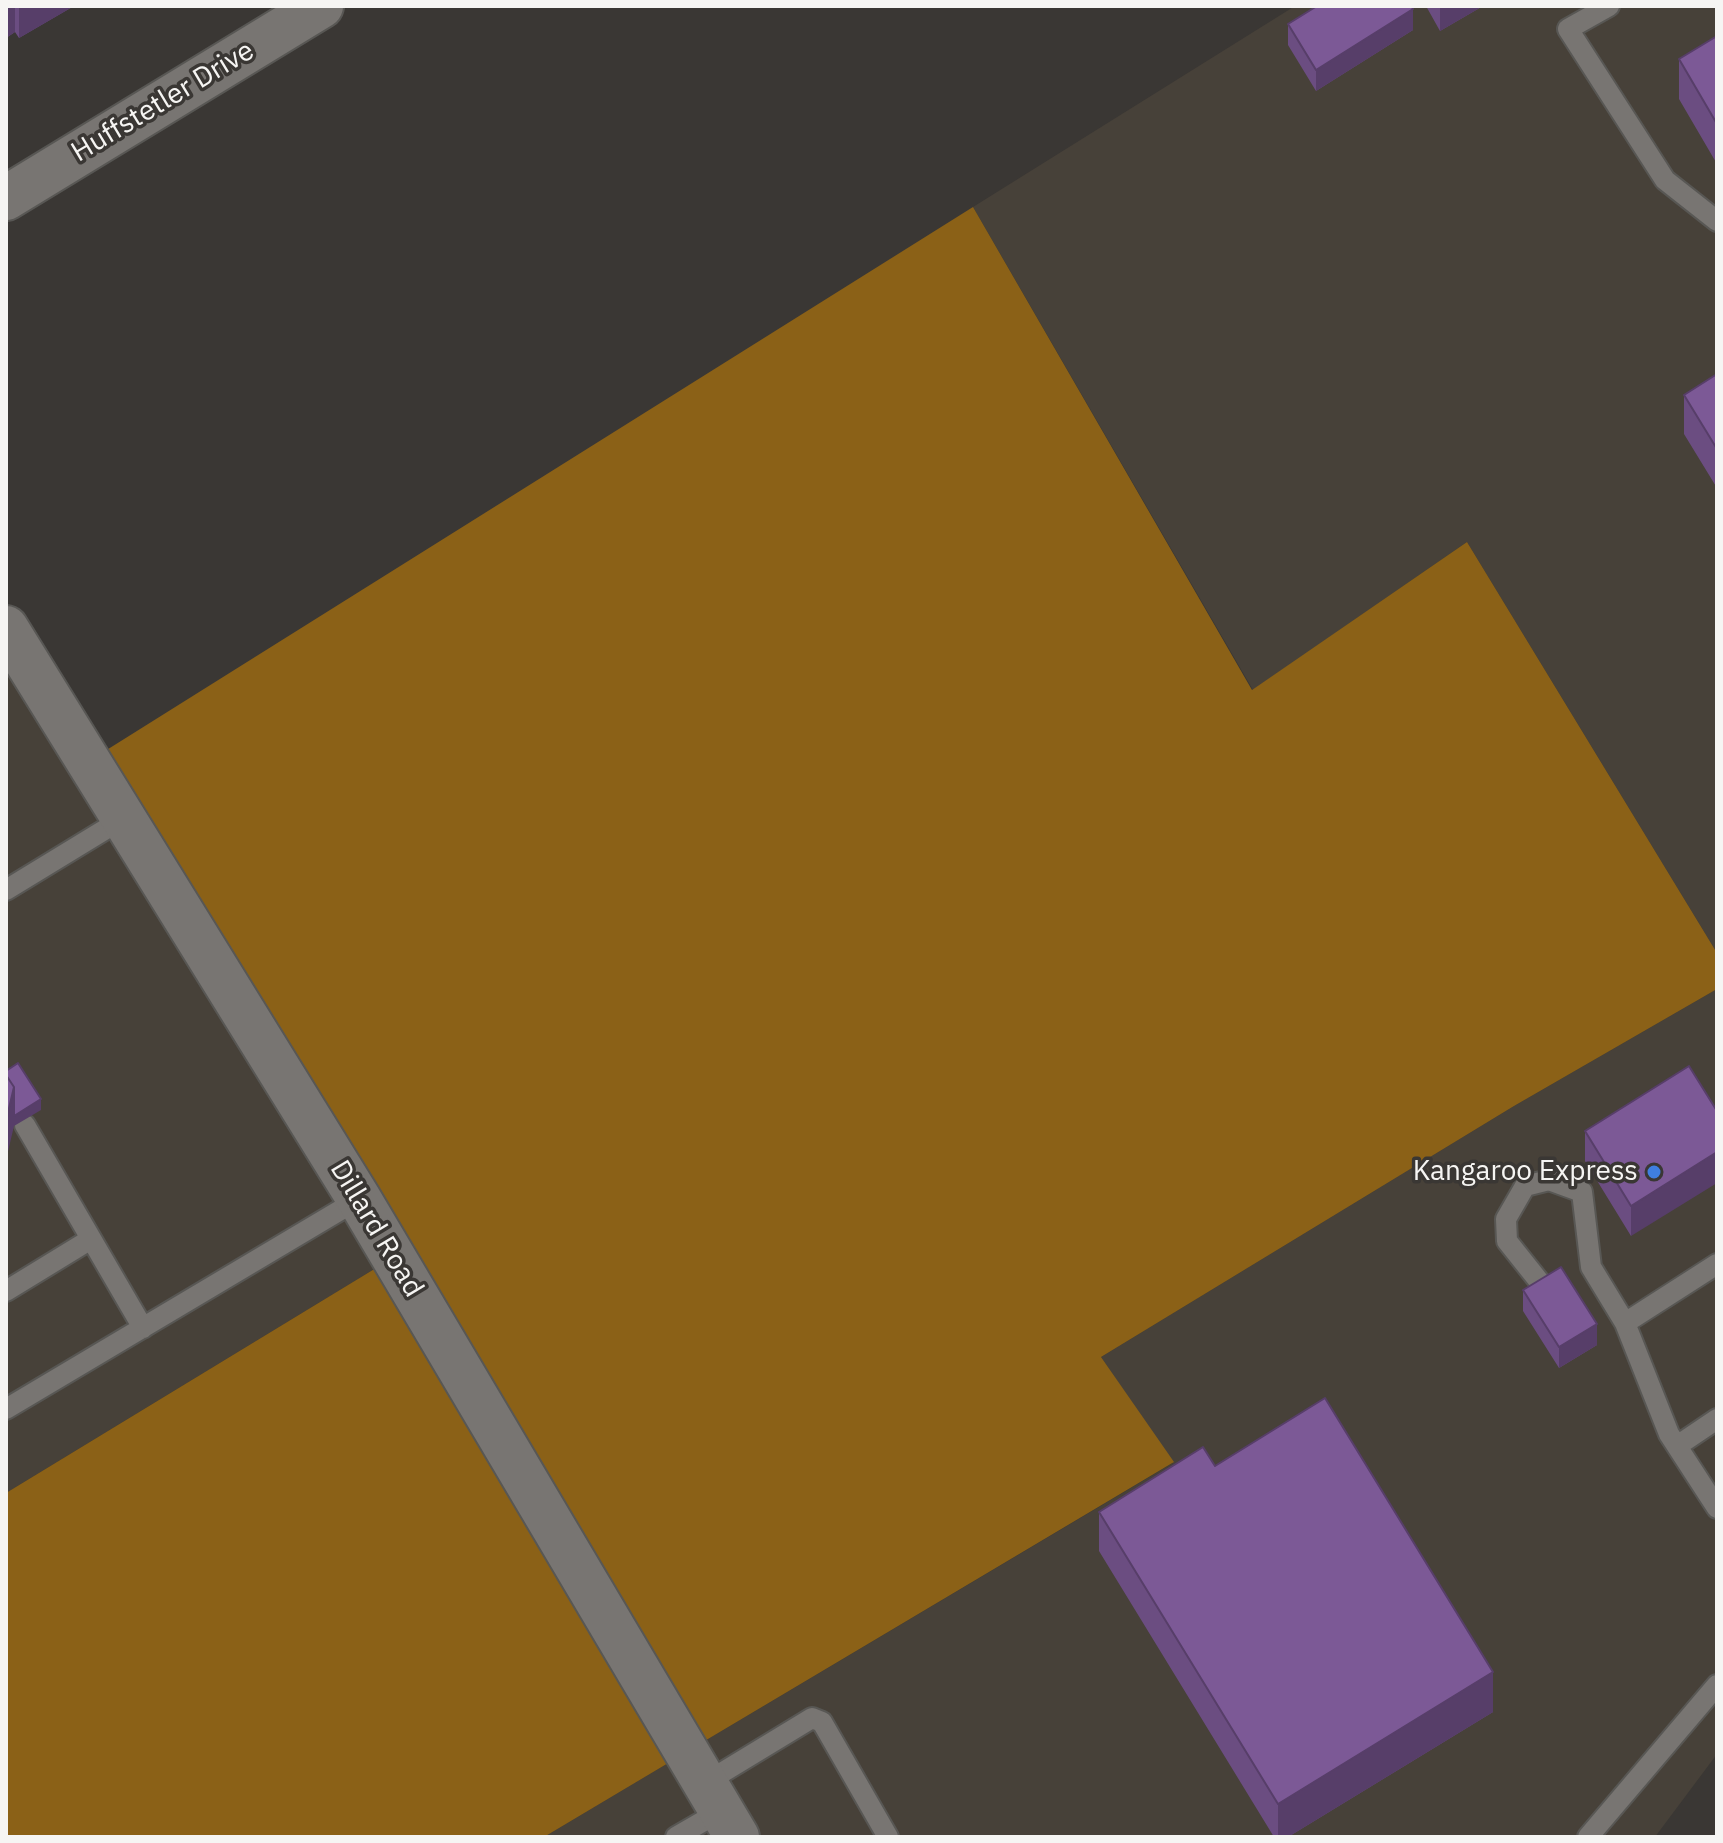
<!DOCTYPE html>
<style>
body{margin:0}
#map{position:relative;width:1723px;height:1843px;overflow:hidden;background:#3a3734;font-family:"IBM Plex Sans",sans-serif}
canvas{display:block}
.frame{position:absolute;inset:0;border:8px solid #f6f5f3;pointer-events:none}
</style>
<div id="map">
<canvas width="1723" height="1843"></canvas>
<div class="frame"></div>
</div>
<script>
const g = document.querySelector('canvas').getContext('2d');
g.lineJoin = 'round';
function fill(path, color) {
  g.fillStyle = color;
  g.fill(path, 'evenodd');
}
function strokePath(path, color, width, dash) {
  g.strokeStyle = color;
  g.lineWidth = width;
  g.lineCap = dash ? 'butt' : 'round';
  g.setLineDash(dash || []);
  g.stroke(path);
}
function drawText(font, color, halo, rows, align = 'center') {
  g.font = font + ' "IBM Plex Sans",sans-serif';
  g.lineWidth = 7;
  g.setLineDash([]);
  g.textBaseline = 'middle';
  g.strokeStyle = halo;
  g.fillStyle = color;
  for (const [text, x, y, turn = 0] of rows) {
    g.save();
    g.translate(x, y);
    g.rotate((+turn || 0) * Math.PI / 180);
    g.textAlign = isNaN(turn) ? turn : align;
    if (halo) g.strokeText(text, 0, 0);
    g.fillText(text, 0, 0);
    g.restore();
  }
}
const built = new Path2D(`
 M1295,6H1717V953L1467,542L1253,690L973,207Z
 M6,666L376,1268L6,1493Z
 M1717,989V1754L1655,1837H759L703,1742L1173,1463L1101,1357L1514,1106Z
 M670,1762L714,1837H544Z`);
const forest = new Path2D(`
 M973,207L1252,690L1467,542L1717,953V989L1514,1106L1101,1357L1174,1462L703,1742L105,751Z
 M376,1268L670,1762L544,1837H6V1493Z`);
const lane = new Path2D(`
 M1609,6L1568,29L1665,180L1717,221
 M6,890L124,818
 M25,1125L143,1328
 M1717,1264L1625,1323L1669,1434L1717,1508
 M1542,1285L1507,1241L1506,1219L1525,1186L1549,1180L1582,1192L1591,1267L1625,1323
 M6,1291L91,1239
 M6,1409L359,1199
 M1677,1446L1717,1419
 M705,1783L812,1718L822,1722L888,1837
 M676,1837L721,1811
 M1588,1837L1717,1685`);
const secondary = new Path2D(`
 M6,198L321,6
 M6,628L359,1199L737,1837`);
const wall = new Path2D(`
 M6,6H74L19,38L15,32L6,38Z
 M1426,6H1483L1440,31Z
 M1288,24L1413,30L1316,91L1288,45Z
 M1717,36V164L1679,99V59Z
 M1717,374V488L1684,434V395Z
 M1689,1066L1631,1236L1585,1161V1131Z
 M1523,1290L1597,1345L1559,1368L1523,1311Z
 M1215,1466L1493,1712L1288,1837H1274L1099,1551V1512Z`);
const shadedWall = new Path2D(`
 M6,6H15V32L6,38Z
 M19,6H74L19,38Z
 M1440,6H1483L1440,31Z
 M1413,9V30L1316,91V70Z
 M14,1087L41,1099V1110L14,1126L6,1160V1121Z
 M1717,1152V1183L1631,1236V1206Z
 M1597,1324V1345L1559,1368V1347Z
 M1493,1672V1712L1288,1837H1278V1804Z`);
const building = new Path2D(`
 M1317,6H1411L1413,9L1316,70L1288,24Z
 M1717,36V124L1679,59Z
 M1717,374V449L1684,395Z
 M18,1063L41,1099L14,1116V1087L6,1075V1071Z
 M1689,1066L1717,1111V1152L1631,1206L1585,1131Z
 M6,1075L14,1087L6,1121Z
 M1561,1267L1597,1324L1559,1347L1523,1290Z
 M1325,1398L1493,1672L1278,1804L1099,1512L1203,1447L1215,1466Z`);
const markers = [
 [1654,1172,8,"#3f7fe0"]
];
const streetNames = [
 ["Huffstetler Drive",163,102,-31],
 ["Dillard Road",376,1229,59]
];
const poiNames = [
 ["Kangaroo Express",1638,1172]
];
fill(built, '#474139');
fill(forest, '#8b6117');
strokePath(lane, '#585754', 24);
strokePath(secondary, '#585754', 48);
strokePath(lane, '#787572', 20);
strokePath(secondary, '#787572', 44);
fill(wall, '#6b4d81');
fill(shadedWall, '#573e69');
fill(building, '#7c5996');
strokePath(building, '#573e69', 2);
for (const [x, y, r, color] of markers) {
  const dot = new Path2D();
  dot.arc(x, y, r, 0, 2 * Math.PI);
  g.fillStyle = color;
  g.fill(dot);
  strokePath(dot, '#3a3734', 3);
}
drawText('28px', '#f6f5f3', '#3a3734', streetNames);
drawText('28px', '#f6f5f3', '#3a3734', poiNames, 'right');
</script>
